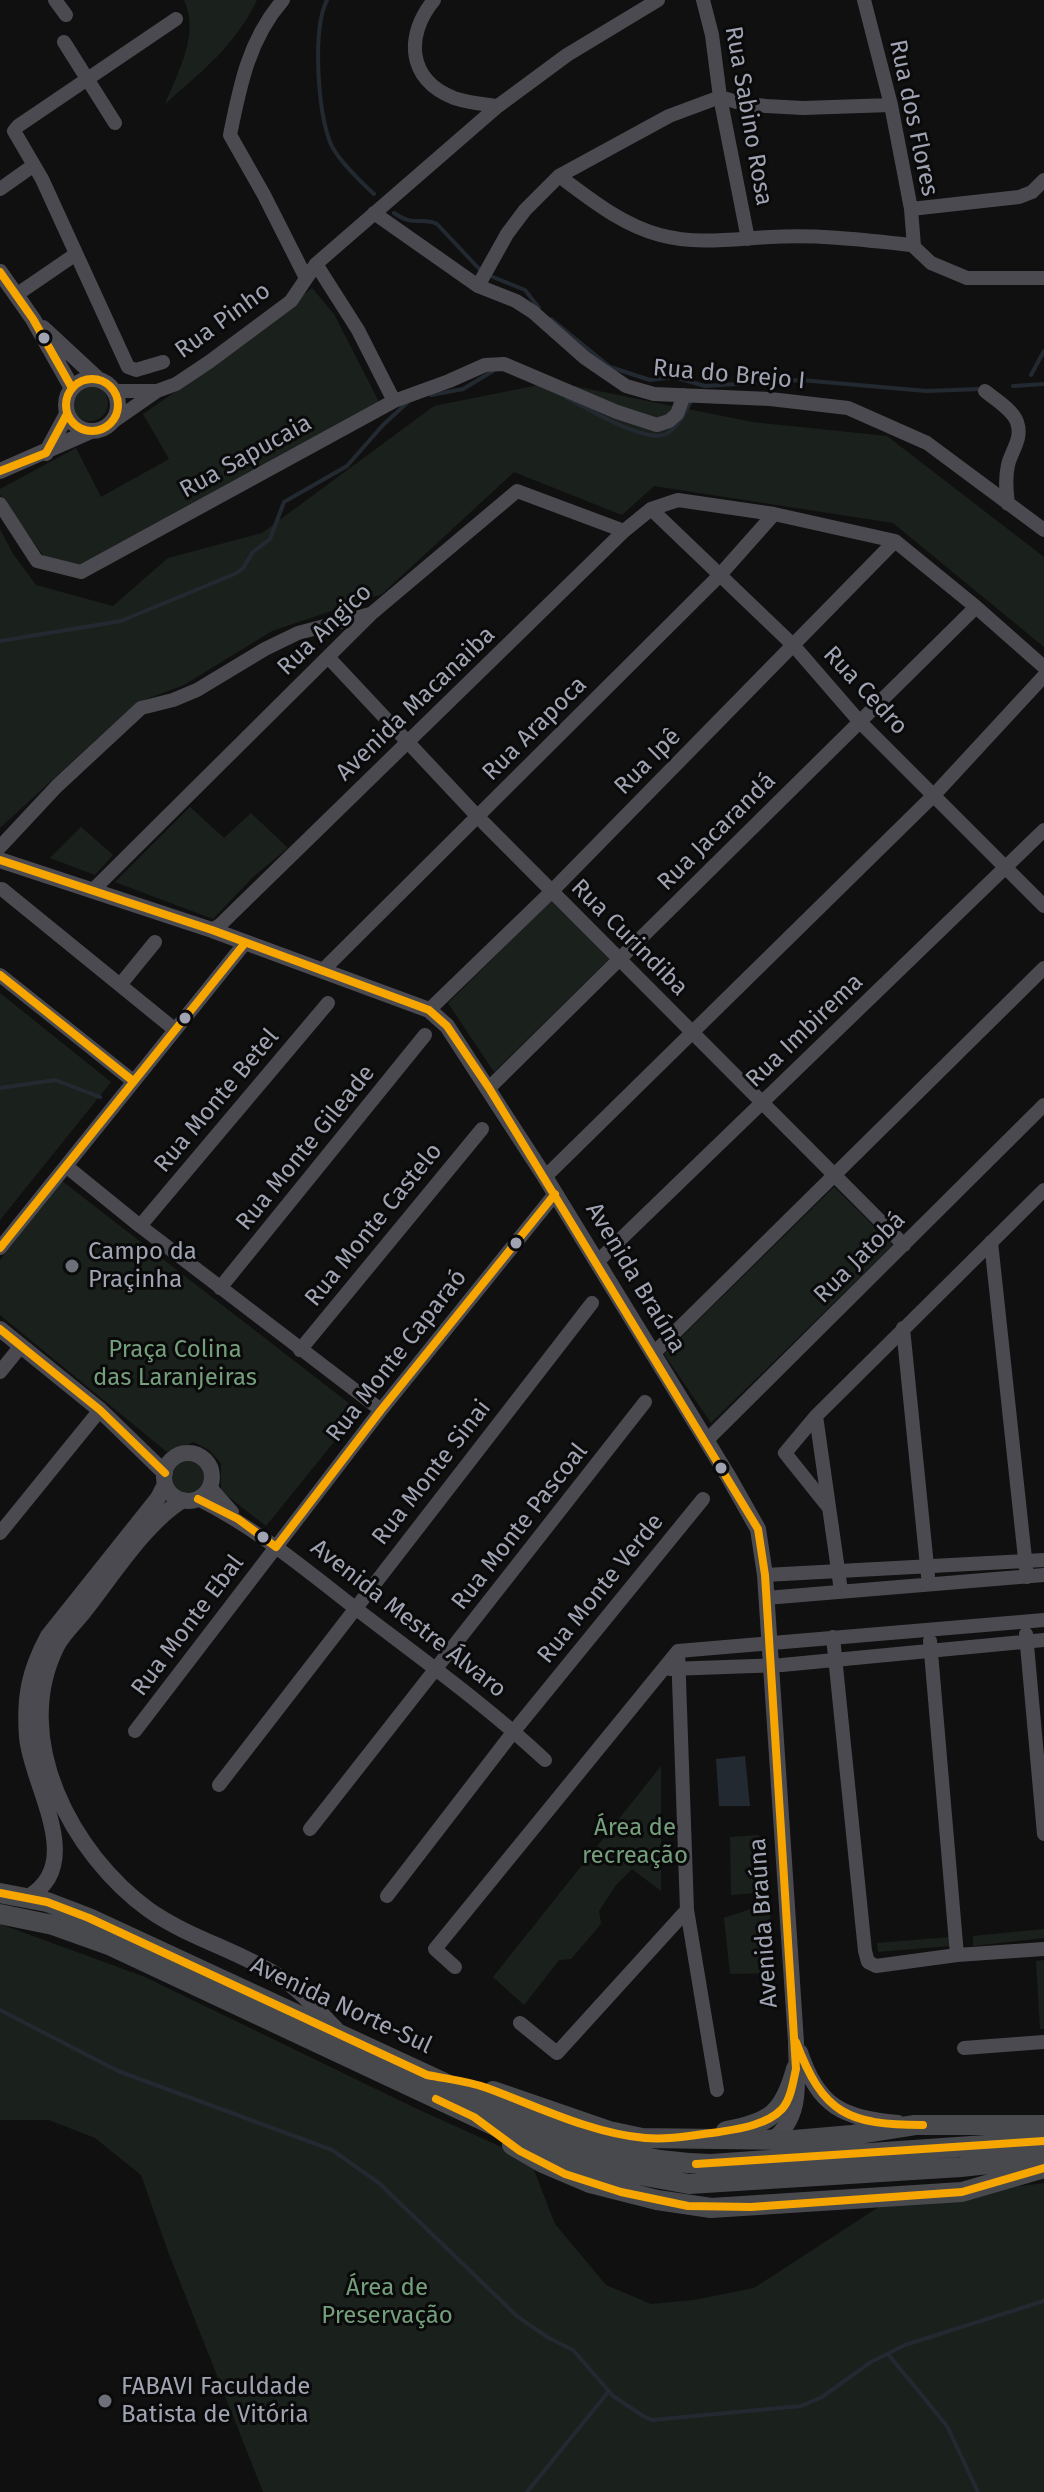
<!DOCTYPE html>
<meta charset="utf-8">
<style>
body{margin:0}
canvas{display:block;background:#101010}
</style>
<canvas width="1044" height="2492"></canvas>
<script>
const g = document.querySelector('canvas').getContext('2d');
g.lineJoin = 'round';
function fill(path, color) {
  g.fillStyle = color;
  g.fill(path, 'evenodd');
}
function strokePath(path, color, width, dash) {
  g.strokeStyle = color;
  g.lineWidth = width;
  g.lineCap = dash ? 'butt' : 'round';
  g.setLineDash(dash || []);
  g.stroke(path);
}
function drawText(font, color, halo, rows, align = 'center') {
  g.font = font + ' "Fira Sans",sans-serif';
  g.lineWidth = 6;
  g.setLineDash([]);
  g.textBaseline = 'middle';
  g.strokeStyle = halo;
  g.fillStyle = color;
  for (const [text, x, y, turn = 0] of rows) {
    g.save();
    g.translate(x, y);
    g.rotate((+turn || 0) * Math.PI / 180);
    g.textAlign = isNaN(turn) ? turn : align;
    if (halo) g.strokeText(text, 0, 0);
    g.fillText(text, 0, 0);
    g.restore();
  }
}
const green = new Path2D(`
 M184,0H257C235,46 202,71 165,104C178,72 200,34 184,0Z
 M312,288L334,314L379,402L89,565L48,562L0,495V489L76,448L101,497L169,459L143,414L230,354Z
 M554,382L752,422L887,436L1044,557V647L893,523L654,486L622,515L514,472L382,594L272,631L184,685L136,703L0,828V529L13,554L36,585L113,606L168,558L262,533L434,406Z
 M72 403a18 18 0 1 1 36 0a18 18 0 1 1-36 0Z
 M190,807L224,838L251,813L288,848L253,877L213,919L115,882Z
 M81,827L113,855L95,875L50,858Z
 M552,900L609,959L494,1072L448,1003Z
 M0,993L111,1082L0,1220Z
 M62,1181L359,1411L266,1526L221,1491V1463L209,1450L194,1442L167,1452L0,1315V1260Z
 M834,1187L893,1245L711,1423L664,1354Z
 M172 1477a18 18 0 1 1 36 0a18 18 0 1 1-36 0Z
 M661,1766V1891L632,1869L616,1885L599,1911L601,1924L571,1959L559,1960L524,2005L493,1977Z
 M759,1835L767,1892L731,1895L730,1837Z
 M769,1903L776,1973L730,1974L724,1918Z
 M0,1924L145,1977L413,2107L530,2160L555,2224L606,2285L651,2304L694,2300L754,2288L885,2203L1044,2183V2492H263L169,2254L141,2175L95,2138L49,2120H0Z
 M1044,1929V1938L973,1946V1936Z
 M950,1937L951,1946L878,1952L877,1943Z
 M1044,1960V2029H1040L1036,1961Z`);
const water = new Path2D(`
 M745,1756L750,1806H719L716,1759Z`);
const stream = new Path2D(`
 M327,0C312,30 318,110 330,142C336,158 361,182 374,194
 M394,213C416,228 420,216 437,224L483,273
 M488,275L525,290L539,308
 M551,319L610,367L650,380L674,377L705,386L801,380L926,391L981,389
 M1031,375L1044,351
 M1013,386L1044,384
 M431,395L463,389L493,371
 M567,398C587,408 646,444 666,434C679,427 686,411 692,399
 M0,641L121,621L237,573L243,568L253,552L270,539L284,502L347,466L383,425L408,402
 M0,1088L55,1080L100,1097
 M0,2010L118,2071L332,2150L379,2183L518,2317L547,2337L573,2350L613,2396L643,2416L652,2420L801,2406L822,2397L871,2362L905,2345L1044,2301
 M888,2354L947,2426L978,2492
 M527,2492L609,2391`);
const minor = new Path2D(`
 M55,0L66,15
 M283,0C249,39 240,85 230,135L264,195L306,278
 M434,0C405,35 407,80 454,98C468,103 483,104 498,106
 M703,0L712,35L720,97L748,239
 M864,0L891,105L911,209L914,246
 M64,42L115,123
 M559,176C590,199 622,225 660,235C697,245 733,239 770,237C817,234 866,240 912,245L931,263L967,278H1044
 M0,189L34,165
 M911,209L1019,197L1032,192L1044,180
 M374,213L478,286L516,301L533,312L585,358L626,386L654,394L770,399L848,408L927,443L1044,530
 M316,264L358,330L394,401
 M478,286L507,234L525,210L559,176L669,116L720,97L740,103L766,106L803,108L891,105
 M16,295L76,254
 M163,362L136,370L128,367L42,179L14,131L18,126L176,19
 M113,391H157
 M985,391C995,399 1013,410 1017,422C1023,439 1011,451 1008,465C1005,479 1006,490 1008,504
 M111,423L157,391L176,384L209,362L291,301L316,264L498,106L567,55L658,0
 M0,504L37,561L81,572L394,401L449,381L485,365L504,364L617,412L657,425L669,421L677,414L684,395
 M651,509L794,646L859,721L1044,906
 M328,657L478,817L904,1245
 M0,847L57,786L141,708L173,700L197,690L265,649L298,633L370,614
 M2,889L174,1029
 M92,891L371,614L517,491L624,531
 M212,930L220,925L624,531L651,509L678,500L774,514L895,541L976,607L1044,667
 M322,971L719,576L774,514
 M0,975L133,1081
 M120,985L155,942
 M429,1010L552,891L895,541
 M489,1088L976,607
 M66,1166L140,1226L381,1410
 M545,1177L934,795L1044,676
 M140,1226L328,1003
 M991,1242L1027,1577
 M0,1248L245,943
 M597,1262L1044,830
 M220,1288L425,1035
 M903,1328L928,1576
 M300,1350L482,1129
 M653,1354L1044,968
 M0,1372L21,1346
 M816,1416L785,1453L829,1508
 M706,1441L1044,1105
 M210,1487L232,1512
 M198,1499C258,1529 306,1570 359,1611C422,1659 487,1706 545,1760
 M0,1533L100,1410
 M765,1575L1044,1560
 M841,1591L816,1416L1044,1190
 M766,1598L1044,1575
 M1026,1634L1044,1834
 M833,1637L865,1951L868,1962L876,1966L957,1955L1044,1949
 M930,1641L957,1955
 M678,1651L687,1910L717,2090
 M670,1669L782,1665L1044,1640
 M135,1731L381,1410L555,1194
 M219,1785L592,1303
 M310,1829L645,1402
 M387,1896L514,1731L703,1499
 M455,1967L435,1949L678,1651L1044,1620
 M520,2023L557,2053L687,1910
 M964,2048L1044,2042`);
const tertiary = new Path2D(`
 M0,272L33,319L72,388
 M43,328L99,380
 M66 405a26 26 0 1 1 52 0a26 26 0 1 1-52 0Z
 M46,453L67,414
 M0,471L91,431
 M0,860L212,930L429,1010L447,1026L545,1177L728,1476L758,1529L765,1575L796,2042C796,2077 805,2116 772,2140
 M0,1329L100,1410L165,1473
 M164 1477a24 24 0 1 1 48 0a24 24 0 1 1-48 0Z
 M183,1500C146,1522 111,1578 83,1613C75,1623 63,1634 57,1646C10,1739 72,1854 149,1910C189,1938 237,1950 278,1976C301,1990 318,2011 336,2029
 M28,1897C87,1864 31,1785 27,1737C24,1697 29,1671 48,1636L158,1498L165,1484
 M800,2052C818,2107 843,2118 898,2123`);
const secondary = new Path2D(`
 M0,1893L47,1902L89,1918L514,2115C585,2145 633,2162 711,2164L1044,2141
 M0,1914L53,1925L109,1945L514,2135L606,2169L689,2184L961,2167L1044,2158
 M493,2091L609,2131L642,2138L794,2140L852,2135L915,2125H1044
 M726,2131C771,2123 784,2113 796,2069
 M512,2145L543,2163L590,2183L657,2200L711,2208L962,2192L1044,2168`);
const bus1 = new Path2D(`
 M0,272L33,319L72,388
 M66 405a26 26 0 1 1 52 0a26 26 0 1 1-52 0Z
 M0,471L46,453L67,414
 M0,860L212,930L429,1010L447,1026L489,1088L758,1529L765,1575L796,2069C793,2082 791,2099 782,2109C767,2125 738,2129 719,2132C694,2135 670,2140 645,2138C593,2134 536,2106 487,2088C468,2081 447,2079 427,2075L89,1918L47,1902L0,1893
 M0,975L133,1081
 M0,1248L245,943
 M0,1329L100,1410L165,1473
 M198,1499L238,1519L276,1547
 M276,1547L381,1410L555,1194
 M796,2042C823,2114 848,2125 923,2125
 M436,2099L474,2117L520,2151L565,2174L621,2192L688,2206L751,2207L962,2192L1044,2168
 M696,2164L1044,2141`);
const markers = [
 [44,338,7,"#9fa3b2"],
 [185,1018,7,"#9fa3b2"],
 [516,1243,7,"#9fa3b2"],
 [72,1266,8,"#6d7079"],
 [721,1468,7,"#9fa3b2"],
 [263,1537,7,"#9fa3b2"],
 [105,2401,8,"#6d7079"]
];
const streetNames = [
 ["Rua Sabino Rosa",748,116,80],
 ["Rua dos Flores",913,118,78],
 ["Rua Pinho",223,321,-36],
 ["Rua do Brejo I",729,375,5],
 ["Rua Sapucaia",246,457,-29],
 ["Rua Angico",325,630,-44],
 ["Rua Cedro",865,691,47],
 ["Avenida Macanaiba",416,704,-44],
 ["Rua Arapoca",535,729,-45],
 ["Rua Ipê",648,762,-45],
 ["Rua Jacarandá",717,832,-45],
 ["Rua Curindiba",629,938,45],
 ["Rua Imbirema",805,1031,-44],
 ["Rua Monte Betel",217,1101,-50],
 ["Rua Monte Gileade",306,1148,-51],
 ["Rua Monte Castelo",374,1225,-51],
 ["Rua Jatobá",860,1258,-45],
 ["Avenida Braúna",635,1278,59],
 ["Rua Monte Caparaó",397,1356,-52],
 ["Rua Monte Sinai",432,1473,-52],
 ["Rua Monte Pascoal",520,1527,-52],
 ["Rua Monte Verde",601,1589,-51],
 ["Avenida Mestre Álvaro",408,1619,38],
 ["Rua Monte Ebal",188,1626,-53],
 ["Avenida Braúna",764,1923,-94],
 ["Avenida Norte-Sul",341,2006,25]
];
const poiNames = [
 ["Campo da",88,1252],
 ["Praçinha",88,1280],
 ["FABAVI Faculdade",121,2387],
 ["Batista de Vitória",121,2415]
];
const parkNames = [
 ["Praça Colina",175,1350],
 ["das Laranjeiras",175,1378],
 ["Área de",635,1828],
 ["recreação",635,1856],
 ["Área de",387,2288],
 ["Preservação",387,2316]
];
fill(green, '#1a201b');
fill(water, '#232931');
strokePath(stream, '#232931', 4);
strokePath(minor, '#4a4a50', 14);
strokePath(tertiary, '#4a4a50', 16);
strokePath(secondary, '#48494d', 20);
strokePath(bus1, '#f7a600', 8);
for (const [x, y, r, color] of markers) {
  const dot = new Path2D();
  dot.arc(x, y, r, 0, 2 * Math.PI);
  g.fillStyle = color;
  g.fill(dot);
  strokePath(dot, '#0a0a0b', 3);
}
drawText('24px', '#9fa3b2', '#0a0a0b', streetNames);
drawText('24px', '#9fa3b2', '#0a0a0b', poiNames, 'left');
drawText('24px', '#759f7c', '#0a0a0b', parkNames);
</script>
